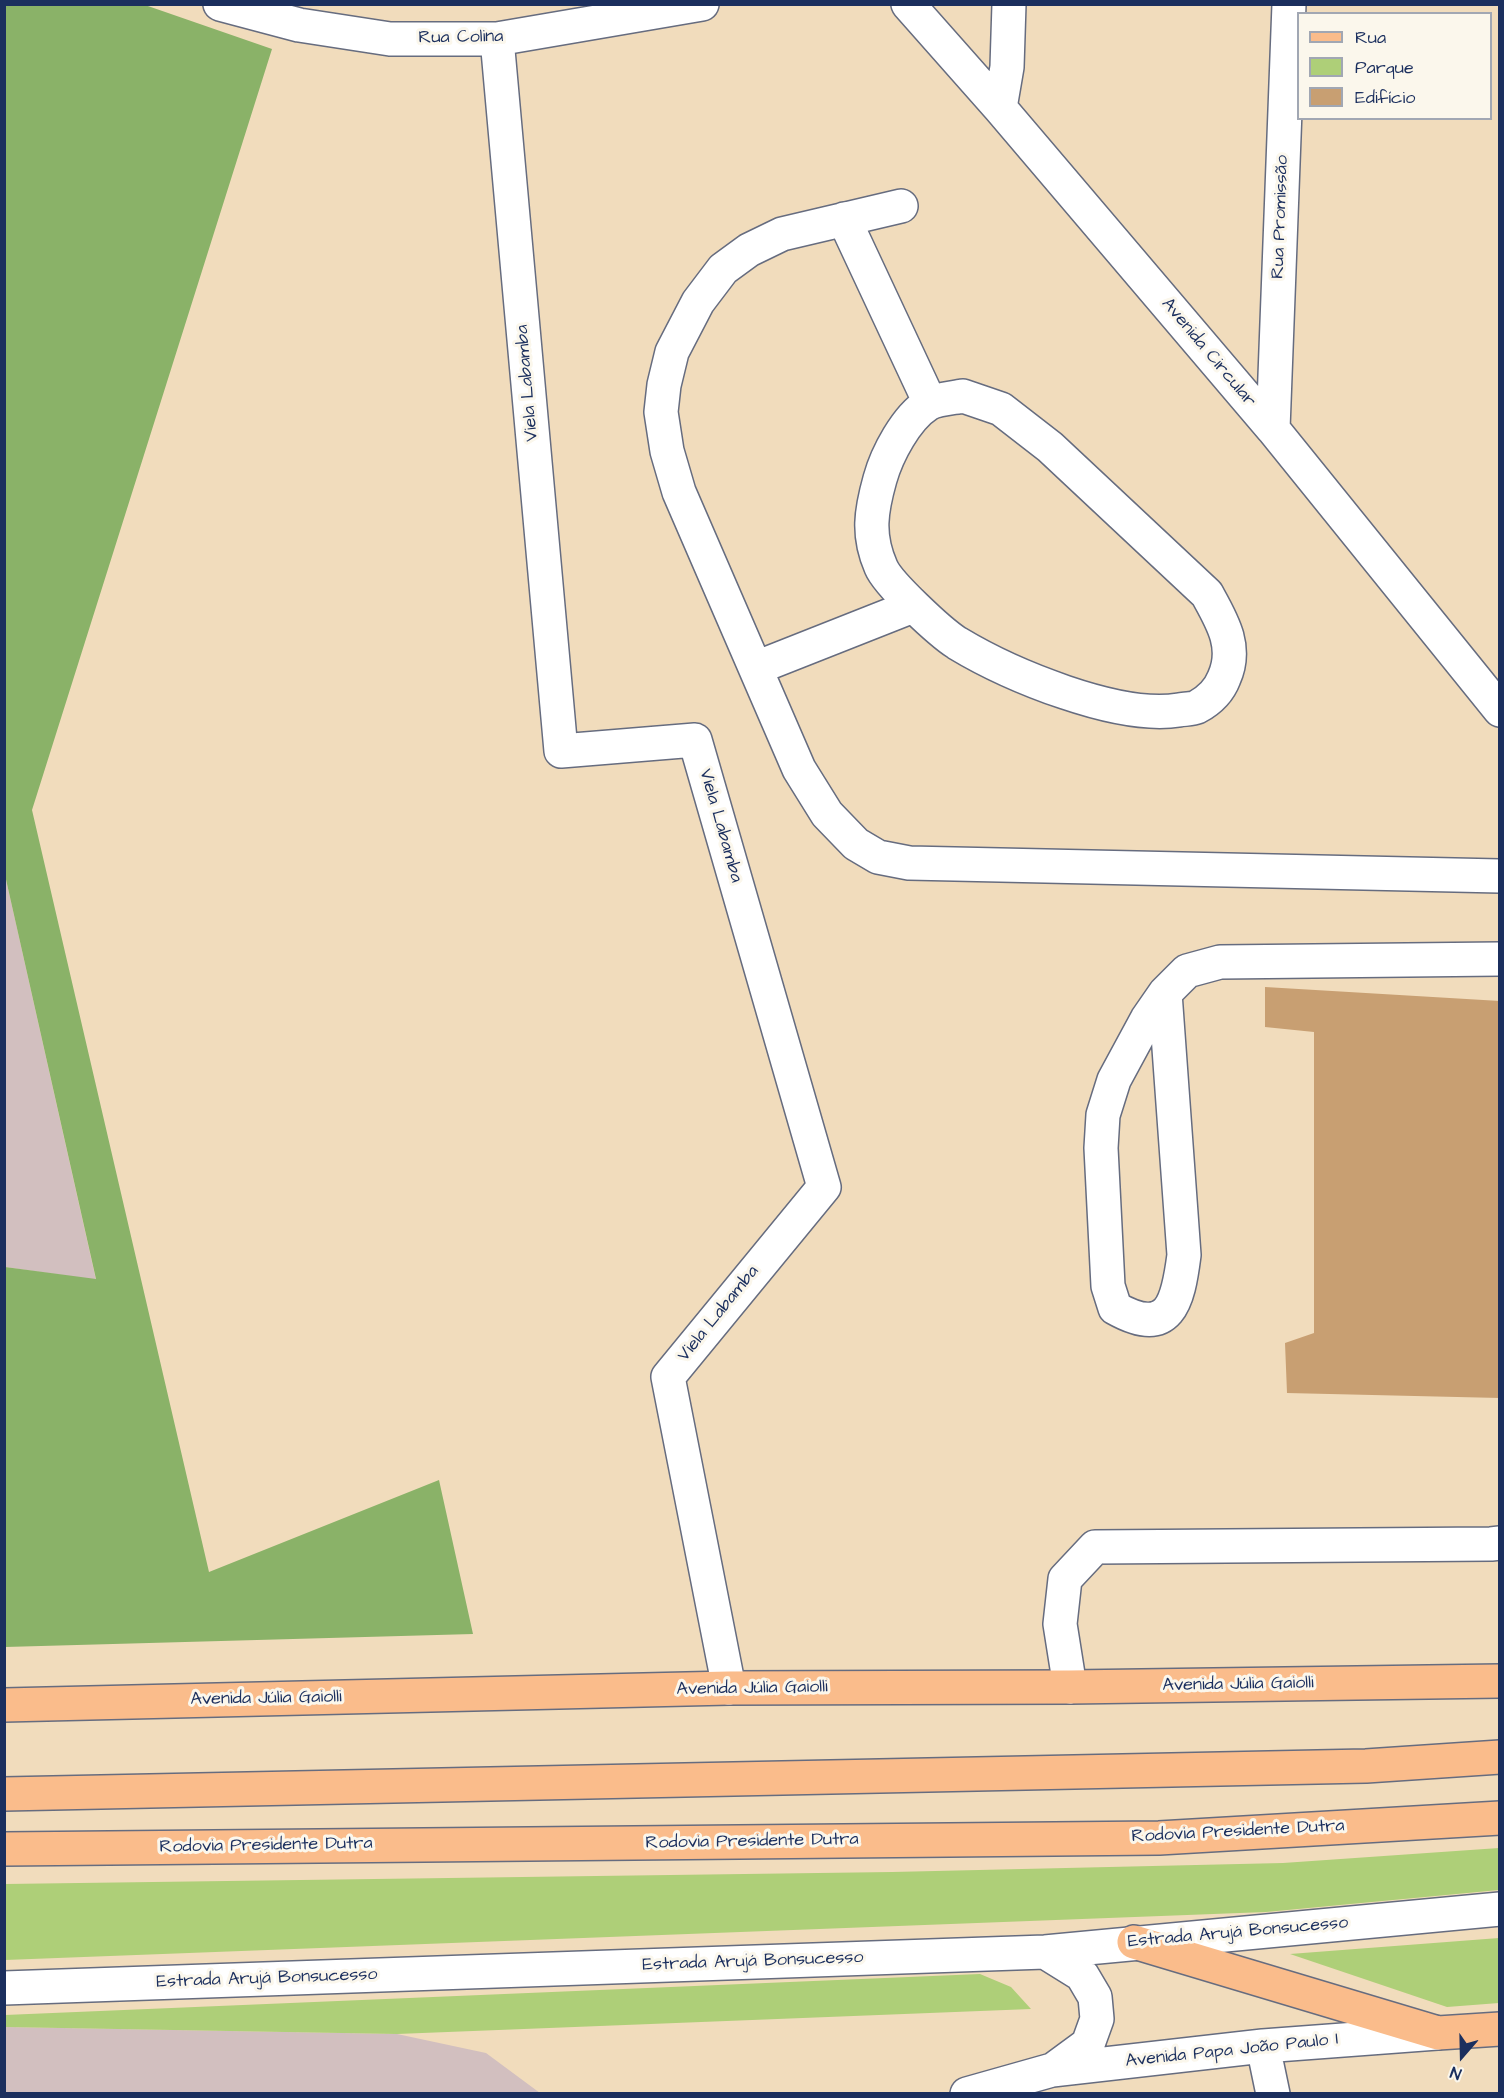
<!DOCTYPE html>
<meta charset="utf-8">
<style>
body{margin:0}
#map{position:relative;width:1504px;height:2098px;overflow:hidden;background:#f1dcbc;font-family:"Architects Daughter",sans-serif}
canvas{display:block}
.frame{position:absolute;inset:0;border:6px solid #1b2f5e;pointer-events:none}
.legend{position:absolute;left:1297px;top:12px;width:195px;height:108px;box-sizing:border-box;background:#fbf7ec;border:2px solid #a1a7b3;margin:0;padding:8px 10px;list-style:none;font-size:18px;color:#1b2f5e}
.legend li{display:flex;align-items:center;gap:12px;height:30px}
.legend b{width:30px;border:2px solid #a1a7b3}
.north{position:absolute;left:1432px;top:2026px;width:60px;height:60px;-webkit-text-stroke:4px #fbf7ec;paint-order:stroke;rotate:200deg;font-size:16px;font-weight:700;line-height:24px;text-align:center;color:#1b2f5e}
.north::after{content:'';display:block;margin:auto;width:21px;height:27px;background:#1b2f5e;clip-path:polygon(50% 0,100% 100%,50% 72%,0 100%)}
</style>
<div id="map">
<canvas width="1504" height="2098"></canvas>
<div class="frame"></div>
<ul class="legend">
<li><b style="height:8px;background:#fabc8b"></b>Rua</li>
<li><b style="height:16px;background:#aecf78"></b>Parque</li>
<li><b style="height:16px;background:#c89f72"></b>Edifício</li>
</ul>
<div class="north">N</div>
</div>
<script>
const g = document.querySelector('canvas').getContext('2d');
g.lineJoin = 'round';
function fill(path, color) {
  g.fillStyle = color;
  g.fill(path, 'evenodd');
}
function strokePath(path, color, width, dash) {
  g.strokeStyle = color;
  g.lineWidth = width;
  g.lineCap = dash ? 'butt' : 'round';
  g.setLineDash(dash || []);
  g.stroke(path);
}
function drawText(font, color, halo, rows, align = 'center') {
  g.font = font + ' "Architects Daughter",sans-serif';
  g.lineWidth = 6;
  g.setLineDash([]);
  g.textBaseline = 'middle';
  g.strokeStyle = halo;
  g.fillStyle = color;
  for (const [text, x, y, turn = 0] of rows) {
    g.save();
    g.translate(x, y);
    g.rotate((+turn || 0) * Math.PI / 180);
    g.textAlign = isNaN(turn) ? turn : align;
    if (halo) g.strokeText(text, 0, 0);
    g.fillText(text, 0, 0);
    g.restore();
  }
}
const industrial = new Path2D(`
 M5,875L96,1280L5,1267Z
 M5,2027L397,2034L486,2053L540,2093H5Z`);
const green = new Path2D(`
 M1499,1848V1890L1266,1912L5,1960V1884L892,1872L1283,1863Z
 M1499,1938V2003L1447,2007L1290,1954Z
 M980,1974L1011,1987L1031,2009L397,2034L5,2027V2015Z`);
const forest = new Path2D(`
 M4,5H145L272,49L32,810L209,1572L439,1480L473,1634L5,1647V1267L96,1279L5,875Z`);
const building = new Path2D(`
 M1265,987L1500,1001V1398L1287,1393L1285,1343L1314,1333V1032L1265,1027Z`);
const minor = new Path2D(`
 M220,4L299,25L390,39H497L702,4
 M908,4L1000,108L1273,429L1500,710
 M497,39L561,751L695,740L824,1187L668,1377L729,1688
 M1000,108L1007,67L1009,4
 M901,206L782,234L749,250L723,269L698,302L672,352L664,385L661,412L667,451L679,492L799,769L827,814L856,844L878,857L909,863L1500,876
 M844,219L930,403
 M963,396L1001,409L1050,447L1207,594C1222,621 1238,647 1224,678C1219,691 1210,700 1197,707C1192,709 1185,709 1179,710C1118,720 1010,675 957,643C940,632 888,584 881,567C867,535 871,511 880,479C887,454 906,418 928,404C937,399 953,398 963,396Z
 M1273,429L1289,4
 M756,668L913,606
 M1165,993L1184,1255C1178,1302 1170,1339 1115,1308L1108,1286L1101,1148L1103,1115L1114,1080L1147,1019L1165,993L1187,971L1220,962L1500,959
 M1070,1687L1060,1624L1065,1579L1095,1547L1491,1544L1500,1543
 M1045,1952L1082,1975L1095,1997L1097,2019L1088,2044L1054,2069
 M4,1988L1045,1952L1500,1909
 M1263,2046L1273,2094
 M967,2094L1052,2070L1263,2046L1437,2033`);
const major = new Path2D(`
 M4,1705L729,1688L1070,1687L1500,1681
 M1134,1942L1438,2033L1500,2029`);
const highway = new Path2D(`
 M4,1794L1366,1766L1500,1757
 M4,1849L1159,1838L1500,1818`);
const streetNames = [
 ["Rua Colina",461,38,-1],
 ["Rua Promissão",1281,217,-88],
 ["Avenida Circular",1208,353,50],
 ["Viela Labamba",528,383,-95],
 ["Viela Labamba",720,826,74],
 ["Viela Labamba",719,1314,-51],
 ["Avenida Júlia Gaiolli",1238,1685,-1],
 ["Avenida Júlia Gaiolli",752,1689,-1],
 ["Avenida Júlia Gaiolli",266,1699,-1],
 ["Rodovia Presidente Dutra",1238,1832,-3],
 ["Rodovia Presidente Dutra",752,1842,-1],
 ["Rodovia Presidente Dutra",266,1846,-1],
 ["Estrada Arujá Bonsucesso",1238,1933,-5],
 ["Estrada Arujá Bonsucesso",753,1962,-2],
 ["Estrada Arujá Bonsucesso",267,1979,-2],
 ["Avenida Papa João Paulo I",1232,2051,-6]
];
fill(industrial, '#d2bfbf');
fill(green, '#aecf78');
fill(forest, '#8ab268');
fill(building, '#c89f72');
strokePath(minor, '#666c7f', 36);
strokePath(major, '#666c7f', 36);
strokePath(highway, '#666c7f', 36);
strokePath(minor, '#fff', 33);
strokePath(major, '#fabc8b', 33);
strokePath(highway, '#fabc8b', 33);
drawText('18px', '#1b2f5e', '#fbf7ec', streetNames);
</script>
